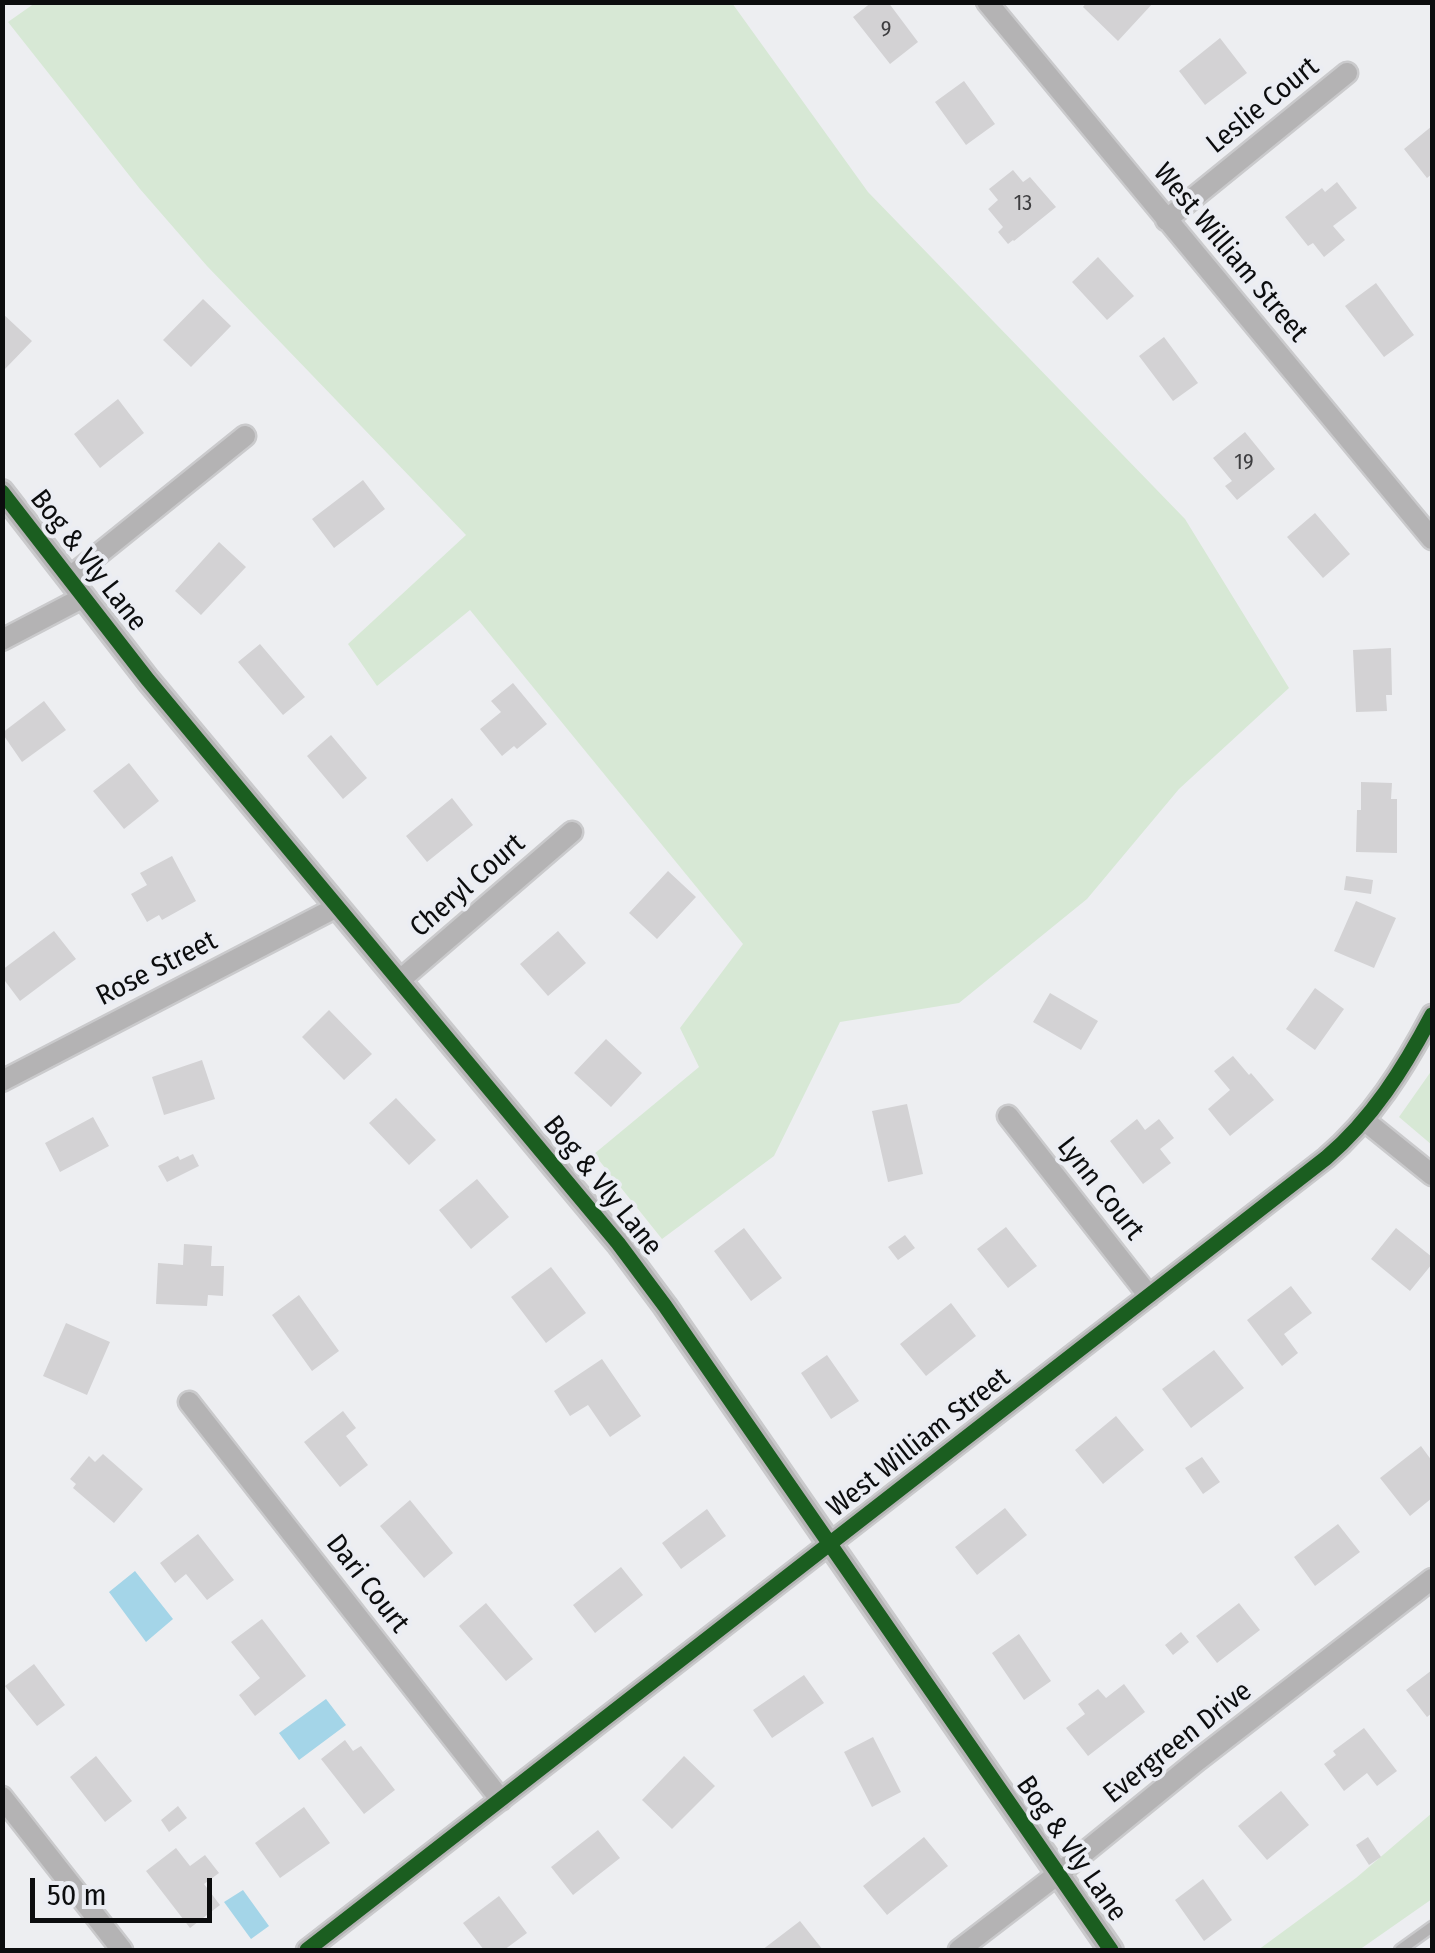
<!DOCTYPE html>
<style>
body{margin:0}
#map{position:relative;width:1435px;height:1953px;overflow:hidden;background:#edeef1;font-family:"Fira Sans Condensed",sans-serif}
canvas{display:block}
.frame{position:absolute;inset:0;border:5px solid #0c0d0e;pointer-events:none}
.scale{position:absolute;left:30px;top:1878px;width:182px;height:45px;box-sizing:border-box;border:5px solid #0c0d0e;border-top:0;padding-left:12px;font-size:30px;line-height:35px;white-space:nowrap;color:#0c0d0e;-webkit-text-stroke:8px #ebedf3;paint-order:stroke}
</style>
<div id="map">
<canvas width="1435" height="1953"></canvas>
<div class="frame"></div>
<div class="scale">50 m</div>
</div>
<script>
const g = document.querySelector('canvas').getContext('2d');
g.lineJoin = 'round';
function fill(path, color) {
  g.fillStyle = color;
  g.fill(path, 'evenodd');
}
function strokePath(path, color, width, dash) {
  g.strokeStyle = color;
  g.lineWidth = width;
  g.lineCap = dash ? 'butt' : 'round';
  g.setLineDash(dash || []);
  g.stroke(path);
}
function drawText(font, color, halo, rows, align = 'center') {
  g.font = font + ' "Fira Sans Condensed",sans-serif';
  g.lineWidth = 8;
  g.setLineDash([]);
  g.textBaseline = 'middle';
  g.strokeStyle = halo;
  g.fillStyle = color;
  for (const [text, x, y, turn = 0] of rows) {
    g.save();
    g.translate(x, y);
    g.rotate((+turn || 0) * Math.PI / 180);
    g.textAlign = isNaN(turn) ? turn : align;
    if (halo) g.strokeText(text, 0, 0);
    g.fillText(text, 0, 0);
    g.restore();
  }
}
const green = new Path2D(`
 M35,3H732L868,192L1185,519L1289,688L1179,789L1087,899L959,1003L840,1022L774,1156L662,1239L594,1154L699,1067L680,1028L743,944L470,610L377,686L348,644L466,535L207,266L140,189L8,22Z
 M1432,1070V1145L1399,1117Z
 M1432,1813V1899L1359,1950H1258L1356,1878Z`);
const water = new Path2D(`
 M135,1571L173,1619L146,1642L109,1592Z
 M326,1699L346,1725L299,1760L279,1733Z
 M243,1890L269,1926L251,1939L224,1902Z`);
const building = new Path2D(`
 M872,2H888L918,42L890,64L853,17Z
 M1087,2H1154L1118,41L1083,7Z
 M1220,38L1247,73L1205,105L1179,71Z
 M964,81L995,124L966,145L935,102Z
 M1432,126V174L1427,178L1404,149Z
 M1013,170L1023,182L1030,177L1056,207L1014,241L1013,240L1008,244L998,232L1003,227L988,209L998,200L989,189Z
 M1337,182L1357,208L1333,226L1345,240L1324,257L1313,243L1308,246L1285,217L1322,188L1325,192Z
 M1098,257L1134,296L1107,320L1072,282Z
 M1376,283L1414,335L1384,357L1345,306Z
 M203,299L231,326L191,367L163,340Z
 M2,313L32,341L5,369L2,367Z
 M1164,337L1198,383L1173,401L1139,356Z
 M118,399L144,433L100,468L74,434Z
 M1245,432L1275,469L1237,500L1225,486L1232,481L1213,458Z
 M363,480L385,509L334,548L312,519Z
 M1315,513L1350,554L1323,578L1287,537Z
 M219,542L246,567L201,615L175,591Z
 M260,644L305,697L283,715L238,662Z
 M1391,648L1392,695H1386L1387,711L1356,712L1353,650Z
 M513,683L547,724L517,749L514,746L502,756L480,729L501,712L491,701Z
 M44,701L66,730L22,762L2,733Z
 M331,735L367,778L343,799L307,756Z
 M129,763L159,801L124,829L93,791Z
 M1361,782L1392,783L1391,799H1397V853L1356,852L1357,810H1361Z
 M452,798L473,825L427,862L406,836Z
 M172,856L196,901L162,920L159,915L147,922L131,894L147,885L140,873Z
 M668,871L696,897L657,939L629,913Z
 M1346,876L1373,880L1371,894L1344,890Z
 M1356,901L1396,918L1374,968L1334,951Z
 M54,931L76,959L20,1001L2,977V970Z
 M558,931L586,963L548,996L520,964Z
 M1315,988L1344,1009L1315,1050L1286,1029Z
 M1050,993L1098,1021L1081,1050L1033,1022Z
 M329,1010L372,1054L344,1080L302,1037Z
 M606,1039L642,1073L611,1107L574,1073Z
 M1233,1056L1249,1075L1251,1073L1274,1100L1230,1136L1208,1109L1230,1090L1214,1071Z
 M202,1060L215,1099L164,1115L152,1077Z
 M396,1098L436,1140L409,1165L369,1123Z
 M907,1104L923,1174L888,1182L872,1111Z
 M93,1117L109,1146L60,1172L45,1143Z
 M1137,1119L1145,1130L1159,1119L1174,1138L1160,1149L1171,1163L1143,1184L1110,1141Z
 M193,1154L199,1166L167,1182L158,1166L178,1156L180,1160Z
 M477,1179L509,1217L471,1249L439,1210Z
 M1006,1227L1037,1266L1008,1288L977,1249Z
 M744,1228L782,1278L751,1301L714,1251Z
 M1396,1228L1432,1257V1264L1410,1291L1371,1259Z
 M905,1235L915,1248L898,1260L888,1247Z
 M184,1244L212,1246L211,1266H224L223,1296L208,1295L207,1306L156,1304L158,1263L183,1265Z
 M551,1267L586,1313L546,1343L511,1297Z
 M1291,1286L1312,1313L1284,1334L1298,1353L1282,1366L1247,1320Z
 M299,1295L339,1351L312,1371L272,1315Z
 M951,1303L976,1336L926,1376L900,1344Z
 M66,1323L110,1342L87,1395L43,1376Z
 M1214,1350L1244,1388L1191,1428L1162,1389Z
 M827,1355L859,1401L831,1419L801,1373Z
 M602,1359L641,1416L610,1437L588,1405L570,1416L554,1391Z
 M343,1411L356,1428L346,1436L368,1465L340,1487L304,1442Z
 M1116,1416L1144,1450L1103,1484L1075,1450Z
 M1421,1446L1432,1461V1498L1410,1516L1380,1478Z
 M103,1454L143,1489L114,1523L73,1488L76,1484L70,1479L89,1456L95,1462Z
 M1202,1457L1220,1482L1203,1494L1185,1468Z
 M410,1500L453,1553L424,1578L380,1526Z
 M1005,1508L1027,1535L977,1575L955,1547Z
 M707,1509L726,1536L681,1569L662,1543Z
 M1338,1524L1360,1552L1315,1586L1294,1557Z
 M198,1534L234,1580L207,1600L186,1574L175,1583L160,1563Z
 M621,1567L643,1595L595,1633L573,1605Z
 M486,1603L533,1659L506,1681L459,1626Z
 M1239,1603L1260,1630L1217,1663L1196,1636Z
 M262,1619L306,1676L255,1716L239,1695L260,1678L231,1642Z
 M1181,1632L1189,1642L1173,1655L1165,1645Z
 M1019,1634L1051,1681L1024,1700L992,1653Z
 M34,1664L65,1705L37,1726L5,1686Z
 M1432,1670V1713L1427,1717L1406,1690Z
 M804,1675L824,1703L772,1738L753,1710Z
 M1124,1684L1145,1712L1088,1756L1066,1728L1085,1714L1078,1704L1098,1689L1106,1698Z
 M1364,1728L1397,1771L1377,1786L1367,1773L1344,1791L1324,1764L1336,1755L1333,1751Z
 M873,1737L901,1792L872,1807L844,1752Z
 M345,1740L353,1751L361,1746L395,1790L364,1814L321,1759Z
 M96,1756L132,1801L105,1822L70,1777Z
 M684,1756L715,1786L672,1829L642,1800Z
 M1281,1791L1309,1825L1267,1860L1238,1826Z
 M178,1806L187,1818L169,1832L161,1820Z
 M304,1807L330,1843L280,1878L255,1843Z
 M598,1830L620,1858L573,1895L551,1867Z
 M924,1837L948,1866L887,1915L863,1886Z
 M1368,1837L1381,1857L1369,1865L1356,1845Z
 M176,1848L190,1866L205,1855L219,1873L204,1884L220,1905L190,1928L146,1871Z
 M1203,1879L1232,1920L1204,1941L1175,1900Z
 M499,1896L527,1933L504,1950H484L463,1923Z
 M800,1921L823,1950H762Z`);
const service = new Path2D(`
 M1400,1950L1432,1927`);
const minor = new Path2D(`
 M987,2L1432,539
 M1166,220L1347,73
 M69,578L245,436
 M2,640L84,597
 M399,981L572,832
 M2,1081L337,907
 M1008,1116L1149,1296
 M1364,1120L1432,1175
 M189,1402L501,1800
 M2,1797L122,1950
 M307,1950L1326,1158C1372,1119 1404,1068 1432,1015
 M959,1950L1058,1874L1198,1760L1432,1579`);
const tertiary = new Path2D(`
 M2,492L148,680L618,1243L665,1306L1111,1950`);
const cycleway = new Path2D(`
 M2,492L148,680L618,1243L665,1306L1111,1950
 M307,1950L1326,1158C1372,1119 1404,1068 1432,1015`);
const numberNames = [
 ["9",886,30],
 ["13",1023,204],
 ["19",1244,463]
];
const streetNames = [
 ["Leslie Court",1263,106,-39],
 ["West William Street",1230,253,50],
 ["Bog & Vly Lane",88,561,52],
 ["Cheryl Court",468,886,-41],
 ["Rose Street",157,969,-27],
 ["Bog & Vly Lane",602,1186,51],
 ["Lynn Court",1100,1189,52],
 ["West William Street",919,1443,-38],
 ["Dari Court",367,1584,52],
 ["Evergreen Drive",1178,1743,-38],
 ["Bog & Vly Lane",1071,1849,55]
];
fill(green, '#d7e8d5');
fill(water, '#a4d5e8');
fill(building, '#d3d2d4');
strokePath(service, '#cacacc', 15);
strokePath(minor, '#cacacc', 25);
strokePath(tertiary, '#cacacc', 28);
strokePath(service, '#b4b3b4', 10);
strokePath(minor, '#b4b3b4', 20);
strokePath(tertiary, '#b4b3b4', 22);
strokePath(cycleway, '#1b5e20', 15);
drawText('22px', '#3e3e40', null, numberNames);
drawText('28px', '#0c0d0e', '#ebedf3', streetNames);
</script>
